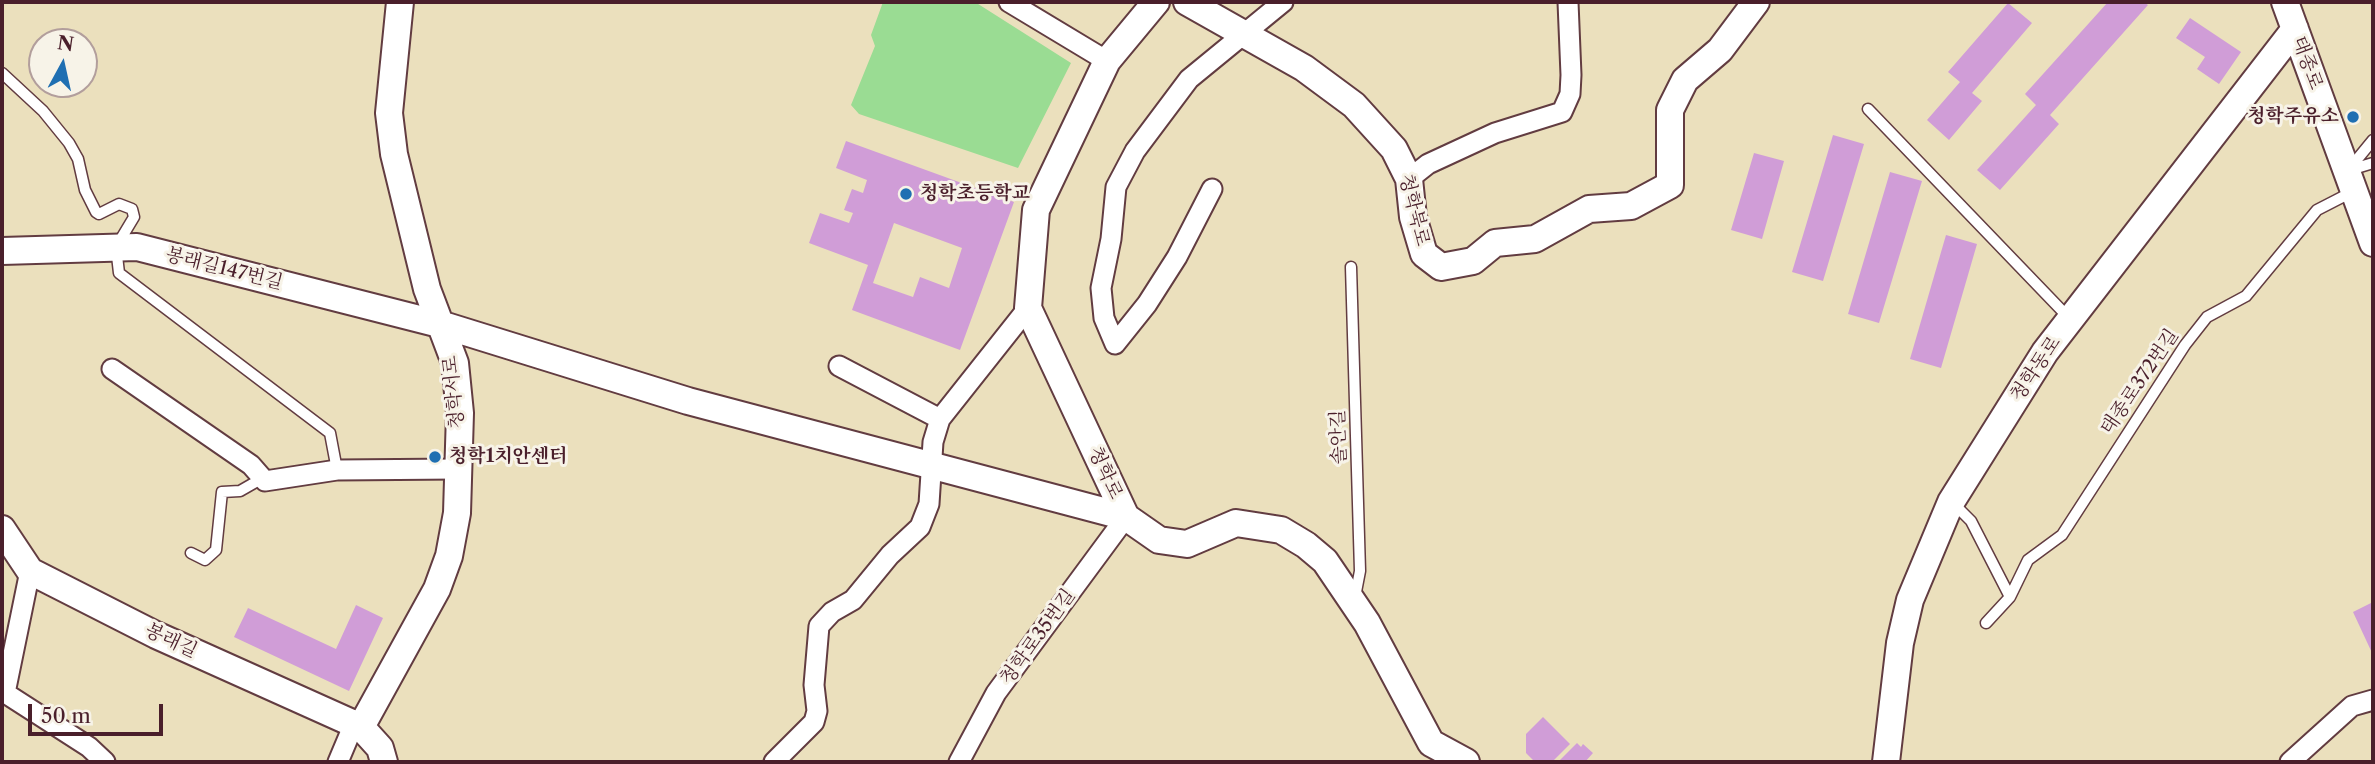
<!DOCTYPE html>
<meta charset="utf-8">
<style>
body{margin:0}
#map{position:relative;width:2375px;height:764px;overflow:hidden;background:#ebe0bd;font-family:"Libre Caslon Text",serif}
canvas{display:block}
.frame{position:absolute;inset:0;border:4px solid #4a1f2b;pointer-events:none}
.north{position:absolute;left:28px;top:28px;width:70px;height:70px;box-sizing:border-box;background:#f7f3e8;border:2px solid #b29e9c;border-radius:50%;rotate:8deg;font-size:19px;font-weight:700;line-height:28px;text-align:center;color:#4a1f2b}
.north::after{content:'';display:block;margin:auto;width:24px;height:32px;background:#1f6fb2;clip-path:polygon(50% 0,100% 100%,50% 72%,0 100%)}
.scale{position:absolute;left:28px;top:704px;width:135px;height:32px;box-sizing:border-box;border:4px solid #4a1f2b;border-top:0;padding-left:9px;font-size:21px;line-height:24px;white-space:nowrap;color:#4a1f2b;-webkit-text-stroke:5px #f7f3e8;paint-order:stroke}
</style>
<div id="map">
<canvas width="2375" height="764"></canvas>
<div class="frame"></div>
<div class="north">N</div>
<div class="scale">50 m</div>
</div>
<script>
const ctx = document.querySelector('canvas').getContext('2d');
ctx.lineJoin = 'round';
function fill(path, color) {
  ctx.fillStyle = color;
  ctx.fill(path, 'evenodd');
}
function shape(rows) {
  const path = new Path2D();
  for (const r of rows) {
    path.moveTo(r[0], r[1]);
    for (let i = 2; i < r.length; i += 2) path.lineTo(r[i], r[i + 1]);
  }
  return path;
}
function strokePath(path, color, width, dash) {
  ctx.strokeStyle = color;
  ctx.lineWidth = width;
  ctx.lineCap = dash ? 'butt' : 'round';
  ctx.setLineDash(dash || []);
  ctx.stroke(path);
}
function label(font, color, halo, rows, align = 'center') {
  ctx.font = font + ' "Libre Caslon Text","Noto Serif KR",serif';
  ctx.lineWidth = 6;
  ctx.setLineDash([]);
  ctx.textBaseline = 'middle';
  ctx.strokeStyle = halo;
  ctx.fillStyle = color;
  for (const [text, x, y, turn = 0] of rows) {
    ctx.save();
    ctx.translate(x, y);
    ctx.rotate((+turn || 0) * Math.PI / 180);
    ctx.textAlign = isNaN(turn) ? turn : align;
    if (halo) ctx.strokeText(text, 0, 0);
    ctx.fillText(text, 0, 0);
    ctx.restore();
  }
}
fill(shape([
 [883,2,975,2,1071,63,1018,168,859,114,851,105,875,46,871,35]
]), '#9adc93');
fill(shape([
 [2108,2,2144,2,2148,5,2050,115,2059,124,2000,190,1977,170,2036,105,2025,94],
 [2008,3,2032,23,1972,93,1982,101,1949,140,1927,120,1960,82,1948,72],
 [2190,18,2241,52,2219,84,2197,69,2205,57,2176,38],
 [1833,135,1864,144,1823,281,1792,272],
 [846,141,1014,202,960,350,852,310,868,265,809,243,820,213,849,223,853,213,844,210,852,189,863,193,867,180,836,168],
 [894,223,962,248,949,288,920,277,913,297,873,283],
 [1754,153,1784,161,1762,239,1731,230],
 [1890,172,1922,181,1879,323,1848,314],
 [1946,235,1977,244,1941,368,1910,359],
 [2373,602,2373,655,2353,612],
 [356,605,383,618,349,691,234,637,248,608,336,649],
 [1543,717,1570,744,1552,762,1535,762,1526,753,1526,734],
 [1577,743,1581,747,1583,744,1593,753,1585,762,1558,762]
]), '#d09dd7');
const lane = shape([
 [2,73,43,111,69,143,78,159,85,190,96,212,99,214,119,204,132,209,134,217,116,247,119,273,330,433,337,470],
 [1868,109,2070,319],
 [2350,168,2373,140],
 [2350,170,2373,163],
 [1351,267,1360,571,1355,597],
 [1952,502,1971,521,2010,597],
 [191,553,205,560,216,550,222,492,240,491,261,479],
 [1986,623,2010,597,2028,560,2062,535,2185,345,2207,317,2246,296,2317,210,2354,191]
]);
const street = shape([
 [1009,2,1107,61],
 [1409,179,1428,164,1495,133,1562,112,1570,94,1571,75,1568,2],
 [1212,189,1177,257,1147,304,1115,344,1104,318,1101,288,1111,239,1116,187,1135,151,1189,79,1283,2],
 [839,366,940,419],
 [112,369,251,465,265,481,337,470,458,469],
 [30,571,5,693,89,747,105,762],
 [338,762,354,724],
 [774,762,814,722,817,711,814,685,819,626,832,612,853,600,890,555,920,527,929,504,933,442,940,419,1028,308],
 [959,762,996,693,1126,517],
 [2290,762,2352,706,2373,700]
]);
const secondary = shape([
 [1156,2,1107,61,1036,210,1028,308,1126,517,1159,540,1187,544,1236,523,1281,530,1306,545,1325,561,1367,623,1431,743,1466,762],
 [1187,2,1304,68,1354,105,1394,149,1409,179,1413,217,1424,254,1441,267,1473,261,1495,243,1535,239,1589,209,1631,206,1670,185,1670,110,1685,80,1720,50,1756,2],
 [2285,2,2373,243],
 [2,251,137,247,443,325,688,401,1126,517],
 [2,529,30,571,156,635,361,727,380,748,384,762],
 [361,727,437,589,449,556,457,513,460,413,455,363,427,289,394,154,389,113,400,2],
 [1886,762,1900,643,1910,600,1951,502,2045,352,2295,29]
]);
strokePath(lane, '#623c41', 13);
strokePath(street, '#623c41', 23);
strokePath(secondary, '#623c41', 30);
strokePath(lane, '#fff', 10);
strokePath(street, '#fff', 19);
strokePath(secondary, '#fff', 26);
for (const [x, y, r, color] of [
 [2353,117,7,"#1f6fb2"],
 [906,194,7,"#1f6fb2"],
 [435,457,7,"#1f6fb2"]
]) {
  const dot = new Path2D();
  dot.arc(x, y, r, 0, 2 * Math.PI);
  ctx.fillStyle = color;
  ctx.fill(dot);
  strokePath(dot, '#f7f3e8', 2.5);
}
label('19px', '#4a1f2b', '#f7f3e8', [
 ["태종로",2307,63,70],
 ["청학북로",1414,210,76],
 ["봉래길147번길",224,269,14],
 ["청학동로",2036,369,-56],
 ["태종로372번길",2140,382,-56],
 ["청학서로",454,392,-96],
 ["솔안길",1339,437,-92],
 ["청학로",1105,473,65],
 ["청학로35번길",1038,637,-54],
 ["봉래길",171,641,25]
]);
label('bold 19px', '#4a1f2b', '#f7f3e8', [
 ["청학주유소",2339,117,"right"],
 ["청학초등학교",920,194],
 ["청학1치안센터",449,457]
], 'left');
</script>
